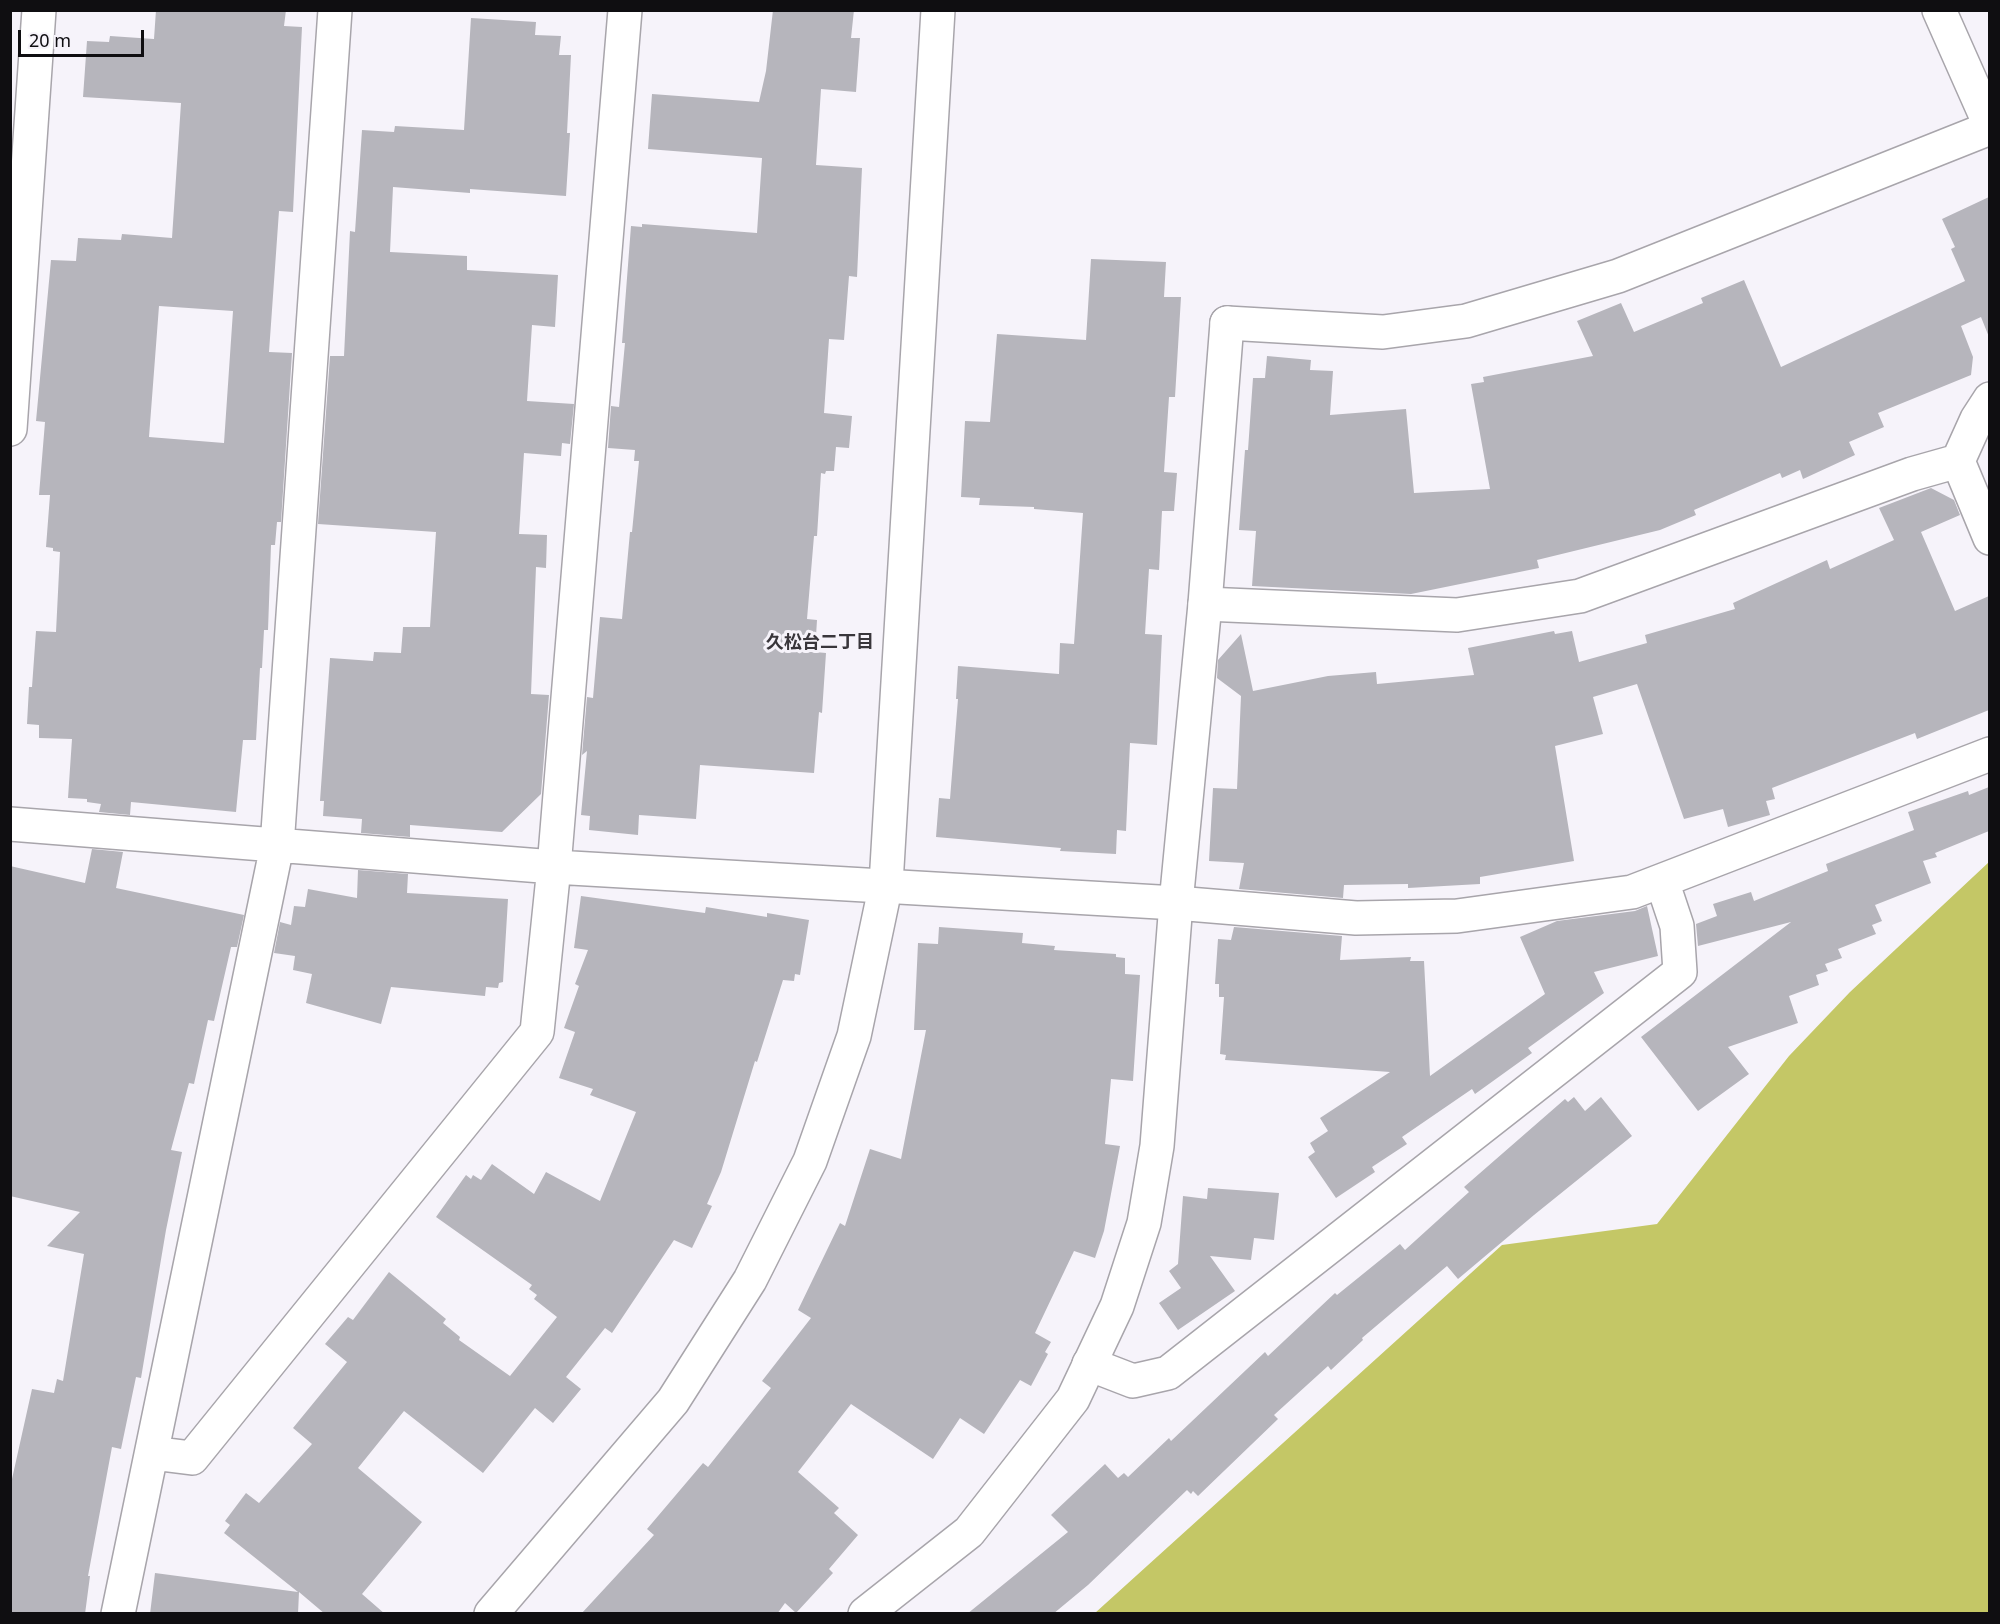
<!DOCTYPE html>
<meta charset="utf-8">
<style>
body{margin:0}
#map{position:relative;width:2000px;height:1624px;overflow:hidden;background:#f6f3fa;font-family:"Noto Sans",sans-serif}
canvas{display:block}
.frame{position:absolute;inset:0;border:12px solid #0f0e11;pointer-events:none}
.scale{position:absolute;left:18px;top:30px;width:126px;height:27px;box-sizing:border-box;border:3px solid #0f0e11;border-top:0;padding-left:8px;font-size:18px;line-height:21px;white-space:nowrap;color:#0f0e11;-webkit-text-stroke:4px #f6f3fa;paint-order:stroke}
</style>
<div id="map">
<canvas width="2000" height="1624"></canvas>
<div class="frame"></div>
<div class="scale">20 m</div>
</div>
<script>
const ctx = document.querySelector('canvas').getContext('2d');
ctx.lineJoin = 'round';
function fill(path, color) {
  ctx.fillStyle = color;
  ctx.fill(path, 'evenodd');
}
function shape(rows) {
  const path = new Path2D();
  for (const r of rows) {
    path.moveTo(r[0], r[1]);
    for (let i = 2; i < r.length; i += 2) path.lineTo(r[i], r[i + 1]);
  }
  return path;
}
function strokePath(path, color, width, dash) {
  ctx.strokeStyle = color;
  ctx.lineWidth = width;
  ctx.lineCap = dash ? 'butt' : 'round';
  ctx.setLineDash(dash || []);
  ctx.stroke(path);
}
function label(font, color, halo, rows, align = 'center') {
  ctx.font = font + ' "Noto Sans","Noto Sans JP",sans-serif';
  ctx.lineWidth = 6;
  ctx.setLineDash([]);
  ctx.textBaseline = 'middle';
  ctx.strokeStyle = halo;
  ctx.fillStyle = color;
  for (const [text, x, y, turn = 0] of rows) {
    ctx.save();
    ctx.translate(x, y);
    ctx.rotate((+turn || 0) * Math.PI / 180);
    ctx.textAlign = isNaN(turn) ? turn : align;
    if (halo) ctx.strokeText(text, 0, 0);
    ctx.fillText(text, 0, 0);
    ctx.restore();
  }
}
fill(shape([
 [1989,862,1989,1613,1095,1613,1502,1245,1657,1224,1789,1056,1850,992]
]), '#c4c766');
fill(shape([
 [156,10,286,10,284,26,302,27,293,212,279,211,269,352,292,353,281,522,277,522,275,545,271,545,268,630,264,630,262,668,260,668,256,740,243,740,236,812,131,802,130,815,99,812,101,804,87,802,87,799,68,798,72,739,39,738,39,725,27,724,29,687,32,687,36,631,56,632,60,552,53,551,53,548,46,547,50,495,39,495,45,422,36,421,51,260,76,261,78,238,121,240,122,234,172,238,181,103,83,97,87,41,109,42,110,36,154,39],
 [159,306,233,311,224,443,149,437],
 [773,10,854,10,851,38,860,38,856,92,821,89,816,165,862,168,857,277,849,276,844,340,829,339,824,413,852,416,849,448,836,447,834,471,826,471,825,474,821,473,817,536,814,536,807,619,817,620,815,652,826,653,822,713,819,712,814,773,700,765,696,819,639,815,638,835,589,830,590,816,581,815,587,751,582,755,587,697,593,698,600,617,622,619,630,532,632,532,639,461,634,461,635,450,608,448,611,406,619,407,625,343,622,343,631,226,642,227,642,224,757,233,762,158,648,149,652,94,759,102,766,71],
 [471,18,536,22,535,35,561,36,559,55,571,55,567,133,570,133,566,196,470,189,470,193,393,187,390,252,467,256,467,270,558,275,555,327,532,325,527,401,574,404,570,444,562,443,561,456,524,453,519,534,547,535,546,568,536,567,531,694,549,695,541,794,502,832,410,825,410,837,361,833,362,819,323,816,324,801,320,801,330,658,373,661,374,652,401,653,403,627,430,627,436,532,318,524,330,356,344,356,350,231,355,232,362,130,394,132,395,126,464,130],
 [1989,197,1989,337,1981,317,1961,326,1973,357,1971,375,1878,413,1884,427,1849,442,1855,455,1803,479,1800,470,1782,478,1780,473,1694,510,1696,515,1660,530,1537,560,1539,568,1411,594,1252,586,1256,531,1239,530,1245,450,1248,450,1253,378,1265,378,1267,356,1311,360,1310,370,1333,371,1330,415,1406,409,1414,493,1490,489,1471,384,1484,382,1483,377,1593,356,1577,321,1621,303,1634,332,1703,303,1701,298,1744,280,1781,367,1965,281,1951,249,1955,247,1942,219],
 [1091,259,1166,262,1164,297,1181,297,1175,397,1169,397,1164,472,1177,473,1174,511,1162,511,1159,570,1149,569,1145,634,1162,635,1157,745,1130,743,1126,831,1117,830,1116,854,1060,851,1061,848,936,837,939,798,950,799,958,699,956,699,958,666,1059,674,1060,643,1074,644,1083,513,1034,509,1034,507,979,505,980,498,961,497,965,421,990,422,997,334,1086,340],
 [1931,488,1954,500,1960,515,1921,532,1955,611,1989,596,1989,710,1917,739,1915,733,1772,788,1775,799,1766,801,1770,815,1728,827,1723,809,1684,819,1637,684,1593,697,1603,734,1555,746,1574,861,1480,877,1480,884,1408,888,1408,884,1344,885,1343,898,1239,889,1244,863,1209,861,1213,788,1237,789,1241,696,1217,678,1218,660,1241,634,1253,691,1328,676,1376,672,1377,684,1474,675,1468,648,1554,631,1555,634,1572,631,1579,662,1647,643,1645,635,1735,609,1733,603,1827,560,1830,569,1894,540,1879,508],
 [1989,787,1989,831,1935,853,1937,857,1923,861,1931,883,1875,905,1882,921,1872,925,1876,934,1838,949,1842,958,1825,964,1828,971,1816,975,1819,985,1789,996,1798,1023,1728,1047,1749,1074,1698,1111,1641,1037,1791,922,1698,946,1696,924,1717,916,1713,904,1751,892,1754,901,1828,871,1826,864,1914,830,1908,812,1968,791,1969,795],
 [92,849,123,852,116,888,244,915,237,947,231,947,214,1021,208,1020,194,1084,189,1083,171,1150,182,1152,166,1230,141,1378,136,1377,121,1449,112,1447,88,1576,90,1576,85,1614,10,1614,10,1488,32,1389,54,1393,57,1379,63,1381,84,1254,47,1246,80,1212,10,1196,10,866,85,883],
 [358,870,408,874,407,893,508,899,503,982,499,983,498,988,486,987,485,996,391,987,381,1024,306,1003,312,974,293,970,295,956,274,953,280,922,291,925,294,906,305,907,308,889,357,898],
 [581,896,705,913,706,907,767,917,767,913,809,920,800,975,795,974,794,981,783,980,757,1062,755,1061,721,1172,707,1204,712,1206,692,1248,674,1240,612,1333,605,1328,566,1377,581,1389,553,1423,535,1408,483,1473,404,1411,358,1468,422,1522,362,1594,385,1614,325,1614,299,1592,298,1614,150,1614,155,1573,298,1592,224,1533,230,1525,225,1521,246,1493,259,1503,312,1444,293,1428,347,1362,325,1344,348,1317,353,1320,389,1272,446,1319,443,1323,460,1337,459,1340,510,1376,557,1317,534,1299,537,1295,529,1289,532,1285,436,1217,466,1175,471,1179,473,1175,481,1180,492,1164,534,1194,546,1172,600,1201,636,1112,590,1095,593,1089,559,1078,575,1032,564,1028,579,986,575,984,588,950,574,948],
 [1647,906,1658,956,1594,972,1604,993,1528,1048,1532,1053,1475,1094,1472,1089,1402,1137,1407,1144,1372,1167,1375,1172,1336,1198,1308,1157,1315,1152,1310,1143,1328,1131,1320,1118,1390,1072,1225,1060,1226,1055,1220,1054,1224,997,1219,997,1219,984,1215,984,1218,939,1231,940,1234,927,1342,936,1340,960,1411,957,1410,961,1424,961,1430,1076,1545,994,1520,937,1557,921,1635,911],
 [939,927,1023,933,1022,943,1055,946,1054,950,1116,954,1116,957,1125,958,1125,974,1140,975,1133,1081,1111,1079,1105,1144,1120,1146,1104,1231,1095,1258,1074,1251,1035,1333,1051,1342,1045,1352,1048,1354,1031,1386,1020,1380,984,1434,960,1418,933,1459,851,1404,798,1472,839,1508,834,1513,858,1535,829,1569,833,1573,796,1613,785,1603,777,1614,581,1614,654,1535,647,1529,703,1463,708,1467,771,1388,762,1381,811,1318,798,1310,840,1223,845,1226,870,1149,901,1159,926,1030,914,1030,918,943,938,944],
 [1574,1097,1585,1111,1601,1097,1632,1136,1534,1215,1458,1279,1447,1266,1362,1338,1363,1340,1331,1370,1328,1366,1274,1415,1278,1419,1198,1496,1193,1491,1191,1494,1187,1490,1088,1585,1053,1614,967,1614,1068,1532,1051,1515,1105,1464,1118,1478,1124,1473,1128,1477,1169,1438,1171,1441,1265,1352,1268,1356,1335,1293,1337,1295,1400,1244,1405,1250,1469,1192,1464,1187,1565,1099,1568,1102],
 [1208,1188,1279,1193,1274,1240,1254,1238,1251,1260,1210,1256,1235,1291,1178,1330,1159,1303,1181,1288,1169,1271,1178,1264,1183,1196,1207,1199]
]), '#b6b5bc');
const minor = shape([
 [1939,10,1990,125],
 [1227,323,1383,332,1466,321,1618,276,1990,128],
 [1990,399,1977,419,1958,461,1990,538],
 [10,429,39,10],
 [1205,604,1457,615,1580,596,1912,474,1958,461],
 [10,824,554,867,1176,903,1356,918,1457,916,1632,892,1990,754],
 [1089,1364,1133,1381,1168,1373,1680,972,1677,926,1662,881],
 [152,1453,192,1458,537,1032,554,867,625,10],
 [118,1614,277,846,335,10]
]);
const tertiary = shape([
 [491,1614,673,1401,750,1280,810,1161,854,1036,886,884,938,10],
 [865,1614,969,1532,1073,1399,1117,1306,1144,1223,1157,1146,1176,903,1205,604,1227,323]
]);
strokePath(minor, '#a8a5ab', 36);
strokePath(tertiary, '#a8a5ab', 36);
strokePath(minor, '#fff', 33);
strokePath(tertiary, '#fff', 33);
label('bold 18px', '#39363b', '#f6f3fa', [
 ["久松台二丁目",820,643]
]);
</script>
